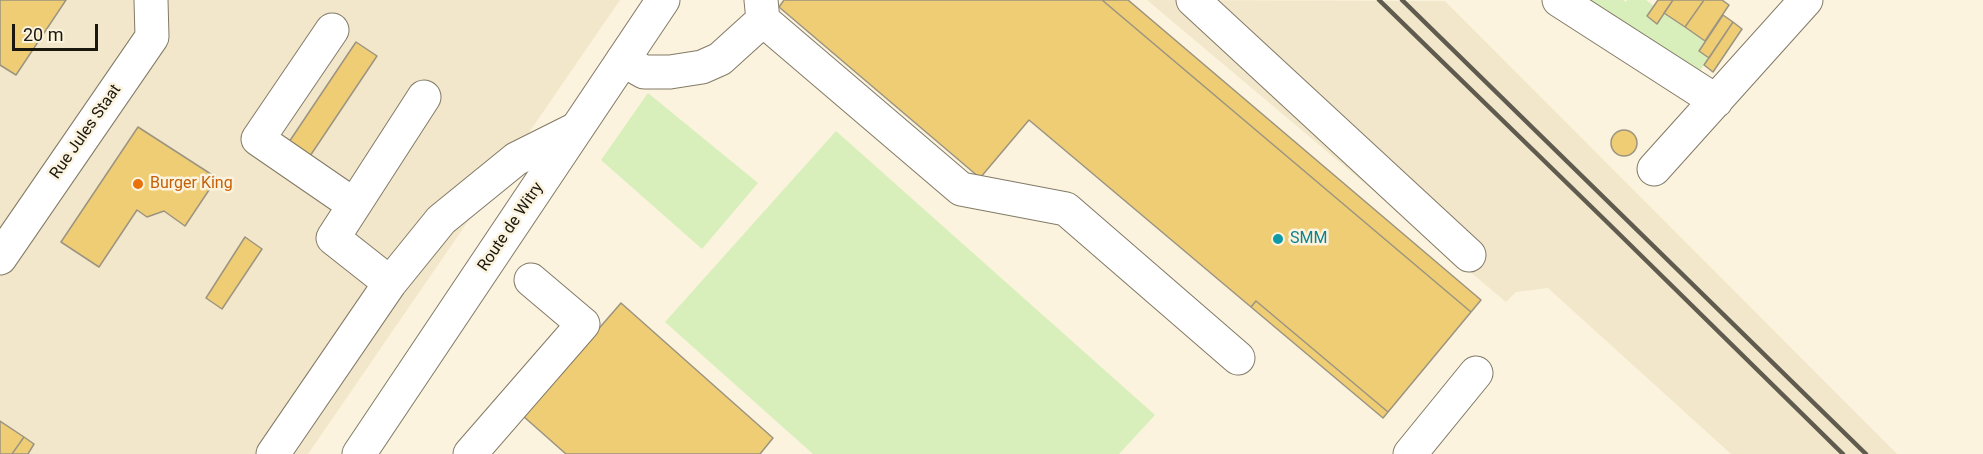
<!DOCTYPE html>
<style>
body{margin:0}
#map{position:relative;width:1983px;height:454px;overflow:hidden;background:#fbf3dd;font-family:Roboto,sans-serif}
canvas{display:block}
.scale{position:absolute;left:12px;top:24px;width:86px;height:27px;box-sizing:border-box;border:3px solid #1a170f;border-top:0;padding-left:8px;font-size:18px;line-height:21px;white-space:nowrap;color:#1a170f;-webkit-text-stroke:4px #fbf3dd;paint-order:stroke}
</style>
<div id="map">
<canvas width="1983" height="454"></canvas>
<div class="scale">20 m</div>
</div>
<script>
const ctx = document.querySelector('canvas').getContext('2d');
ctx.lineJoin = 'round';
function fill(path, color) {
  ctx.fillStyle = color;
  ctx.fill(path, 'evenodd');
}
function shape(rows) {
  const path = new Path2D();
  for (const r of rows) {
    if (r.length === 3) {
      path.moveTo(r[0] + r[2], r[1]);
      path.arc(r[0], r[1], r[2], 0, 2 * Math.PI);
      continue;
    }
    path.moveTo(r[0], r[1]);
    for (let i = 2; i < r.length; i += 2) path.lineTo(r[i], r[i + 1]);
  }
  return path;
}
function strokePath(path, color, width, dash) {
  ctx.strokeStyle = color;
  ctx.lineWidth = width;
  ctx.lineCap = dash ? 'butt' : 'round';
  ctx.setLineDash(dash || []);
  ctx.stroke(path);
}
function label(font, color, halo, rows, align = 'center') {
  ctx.font = font + ' Roboto,sans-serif';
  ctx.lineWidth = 5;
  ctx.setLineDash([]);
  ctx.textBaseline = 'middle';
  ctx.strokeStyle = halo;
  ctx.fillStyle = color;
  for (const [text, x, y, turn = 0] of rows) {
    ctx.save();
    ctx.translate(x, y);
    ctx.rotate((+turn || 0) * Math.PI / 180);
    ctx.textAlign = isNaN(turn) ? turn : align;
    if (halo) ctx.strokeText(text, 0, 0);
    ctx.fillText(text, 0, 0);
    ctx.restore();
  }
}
fill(shape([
 [0,0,620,0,308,454,0,454],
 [1147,0,1445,1,1897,454,1731,454,1548,288,1516,292,1506,302]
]), '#f2e7ca');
fill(shape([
 [1569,0,1623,0,1626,2,1627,0,1646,0,1654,6,1647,17,1657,23,1664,13,1705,41,1699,51,1709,58,1691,83],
 [648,93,758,183,702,249,601,160],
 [836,131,1155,415,1119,454,813,454,665,322]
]), '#d8efbb');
const building = shape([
 [0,0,66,0,16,75,0,65,0,0],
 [784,0,1102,0,1471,312,1388,412,1256,301,1251,307,1029,120,980,178,779,7,784,0],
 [1102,0,1128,0,1481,300,1471,312,1102,0],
 [1658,0,1673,0,1657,24,1647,16,1658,0],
 [1673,0,1704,0,1685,27,1664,13,1673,0],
 [1704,0,1722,0,1729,5,1705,41,1685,27,1704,0],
 [1723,15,1733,22,1709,58,1699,51,1723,15],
 [1733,22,1742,29,1713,72,1704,65,1733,22],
 [356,42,377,56,310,156,289,142,356,42],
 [138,127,217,178,185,226,164,211,147,217,137,210,99,267,61,242,138,127],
 [1624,143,13],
 [245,237,262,249,222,309,206,298,245,237],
 [1256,301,1388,412,1383,418,1251,307,1256,301],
 [621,303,773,438,760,454,566,454,523,416,621,303],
 [0,421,24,437,12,454,0,454,0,421],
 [24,437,34,444,28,454,12,454,24,437]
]);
fill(building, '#eecd75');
strokePath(building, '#9c9480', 1.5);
const minor = shape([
 [1193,0,1469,255],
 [1559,0,1716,101],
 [763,20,961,189,1066,209,1238,358],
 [332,30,258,139,354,205],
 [623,60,644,72,670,72,702,67,720,59,763,20,761,0],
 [1654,169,1806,0],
 [0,258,152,37,151,0],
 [390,283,333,238,424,97],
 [273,454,390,283,441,220,516,159,576,129],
 [470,454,583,324,531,280],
 [1410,454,1476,373]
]);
const major = shape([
 [359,454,663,0]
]);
strokePath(minor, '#827a67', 35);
strokePath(major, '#827a67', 35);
strokePath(minor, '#fff', 33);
strokePath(major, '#fff', 33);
strokePath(shape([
 [1379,0,1609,224,1843,454],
 [1402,0,1866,454]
]), '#5f5b4e', 4.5);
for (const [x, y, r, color] of [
 [138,184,6,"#e8710a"],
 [1278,239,6,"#0f9aa8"]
]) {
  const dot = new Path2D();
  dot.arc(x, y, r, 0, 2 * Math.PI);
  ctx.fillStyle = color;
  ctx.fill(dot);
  strokePath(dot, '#fbf3dd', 2);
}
label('16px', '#1a170f', '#fbf3dd', [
 ["Rue Jules Staat",86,132,-55],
 ["Route de Witry",511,227,-56]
]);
label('16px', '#c56008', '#fbf3dd', [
 ["Burger King",150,184]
], 'left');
label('16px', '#0d838f', '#fbf3dd', [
 ["SMM",1290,239]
], 'left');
</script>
